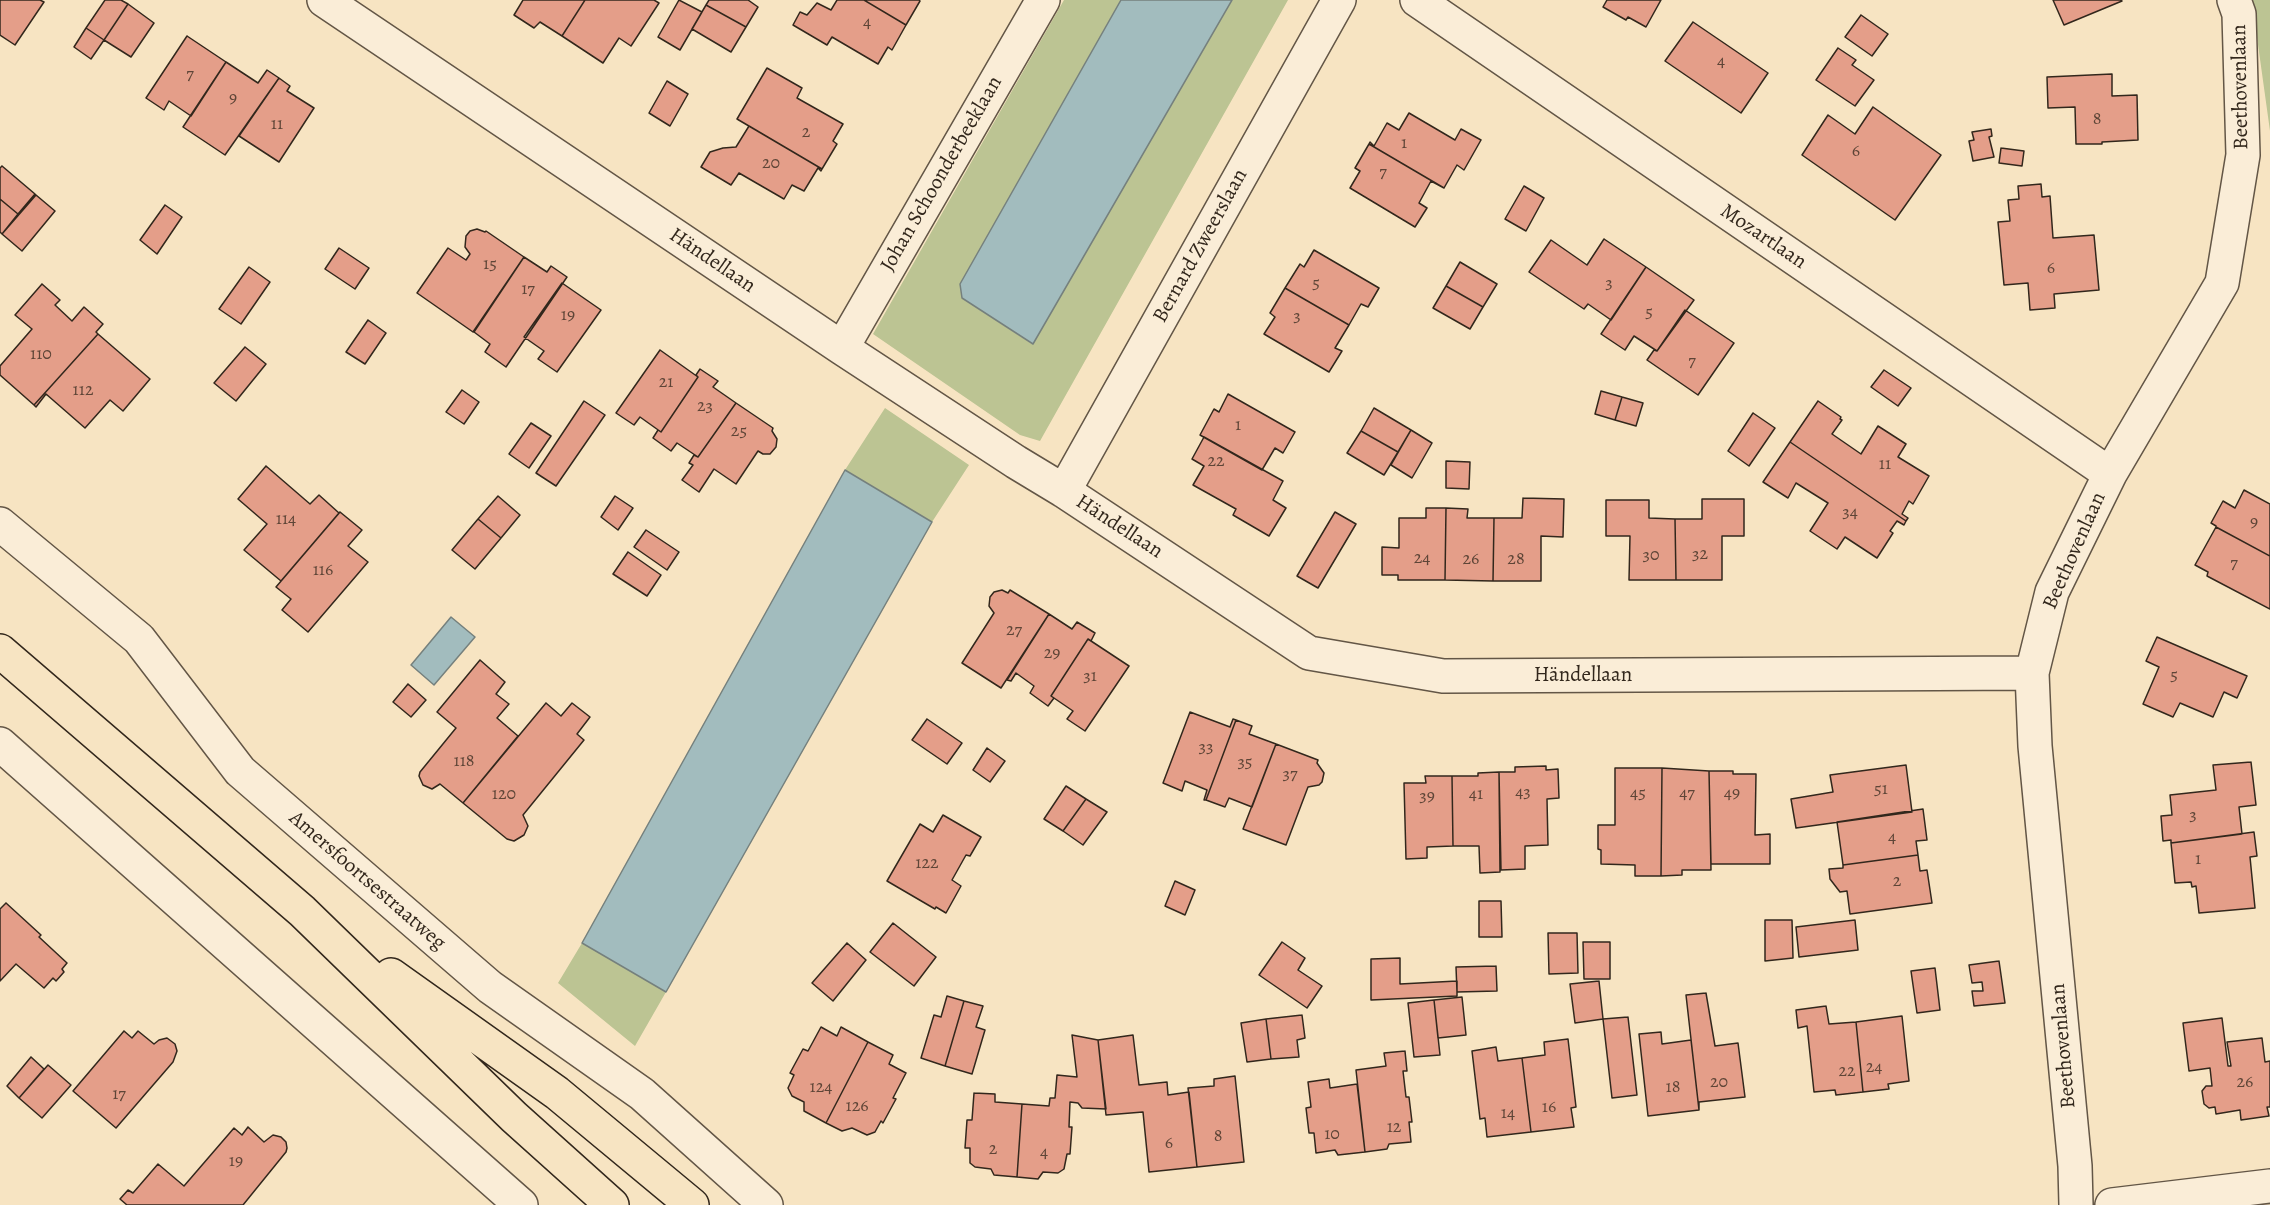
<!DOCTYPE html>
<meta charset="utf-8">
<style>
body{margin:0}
canvas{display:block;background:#f7e4c2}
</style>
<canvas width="2270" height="1205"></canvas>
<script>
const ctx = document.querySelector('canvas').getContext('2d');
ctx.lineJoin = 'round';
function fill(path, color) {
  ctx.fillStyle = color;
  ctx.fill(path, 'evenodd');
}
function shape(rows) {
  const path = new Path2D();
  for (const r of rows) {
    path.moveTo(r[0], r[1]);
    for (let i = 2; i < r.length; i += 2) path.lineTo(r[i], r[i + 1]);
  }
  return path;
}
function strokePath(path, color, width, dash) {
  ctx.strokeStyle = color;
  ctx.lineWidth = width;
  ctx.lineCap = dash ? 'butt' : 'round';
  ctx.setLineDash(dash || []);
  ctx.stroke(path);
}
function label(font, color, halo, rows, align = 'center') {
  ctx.font = font + ' Alegreya,serif';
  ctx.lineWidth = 4.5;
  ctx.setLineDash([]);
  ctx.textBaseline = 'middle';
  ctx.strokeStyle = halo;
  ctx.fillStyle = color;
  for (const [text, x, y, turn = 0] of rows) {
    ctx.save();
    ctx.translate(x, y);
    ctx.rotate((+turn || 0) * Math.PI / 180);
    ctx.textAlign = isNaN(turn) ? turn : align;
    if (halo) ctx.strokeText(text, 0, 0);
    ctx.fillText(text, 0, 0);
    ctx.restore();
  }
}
fill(shape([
 [1064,0,1121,0,960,284,962,298,1032,344,1232,0,1288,0,1040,441,1020,435,873,334],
 [2249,0,2270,0,2270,131,2255,23],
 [885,408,969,465,932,522,845,470],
 [582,943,666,992,635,1046,558,983]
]), '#bcc493');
const water = shape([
 [1121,0,1232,0,1033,344,962,298,960,284,1121,0],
 [845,470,932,522,666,992,582,943,845,470],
 [451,617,475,637,434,685,411,665,451,617]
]);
fill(water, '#a2bcbe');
strokePath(water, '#75807d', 1.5);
const building = shape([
 [0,0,40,0,44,2,15,45,0,35,0,0],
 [105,0,121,0,128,4,104,40,86,28,105,0],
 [523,0,585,0,562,36,540,22,534,28,514,15,523,0],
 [585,0,654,0,659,3,631,46,619,38,603,63,562,36,585,0],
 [679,0,702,12,680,50,658,37,679,0],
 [709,0,748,0,758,7,746,27,706,5,709,0],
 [837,0,864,0,906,25,892,50,888,47,878,64,832,37,827,45,793,25,800,12,807,15,817,3,831,10,837,0],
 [864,0,919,0,920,1,906,25,864,0],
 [1607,0,1661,0,1646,27,1628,17,1626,20,1603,7,1607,0],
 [2053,0,2121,0,2122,1,2064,25,2053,0],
 [128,4,154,23,131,57,104,40,128,4],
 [706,5,746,27,731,52,692,29,706,5],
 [1861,15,1888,34,1872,56,1845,37,1861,15],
 [1693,22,1768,73,1741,113,1665,61,1693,22],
 [86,28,104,40,91,59,74,47,86,28],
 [187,36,226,62,191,116,169,101,164,110,146,98,187,36],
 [1838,48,1856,60,1852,65,1874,80,1855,106,1816,80,1838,48],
 [226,62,258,83,267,70,279,78,225,155,183,127,226,62],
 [767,68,802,88,797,98,843,124,833,141,837,144,822,169,737,119,767,68],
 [2112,74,2112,96,2137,95,2138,140,2102,142,2102,144,2076,144,2075,107,2048,108,2047,77,2112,74],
 [279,78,290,86,287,91,314,108,279,162,239,136,279,78],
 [667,81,688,94,670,126,649,113,667,81],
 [1873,107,1941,155,1895,220,1802,155,1828,115,1855,134,1873,107],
 [1409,113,1455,140,1461,129,1481,140,1464,170,1457,165,1444,188,1369,144,1370,142,1374,146,1387,123,1399,130,1409,113],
 [749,126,822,169,821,171,818,168,804,191,792,185,784,199,739,173,731,185,701,167,710,152,723,148,736,147,749,126],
 [1991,129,1992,136,1989,137,1994,157,1973,161,1969,141,1974,140,1972,132,1991,129],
 [1369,144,1444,188,1431,181,1419,203,1427,208,1415,227,1350,188,1360,171,1355,168,1369,144],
 [2001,148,2024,151,2022,166,1999,163,2001,148],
 [2,166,35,194,18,214,0,199,0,168,2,166],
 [2041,184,2042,197,2050,196,2053,238,2094,235,2099,290,2054,294,2055,308,2030,310,2028,283,2004,285,1998,222,2010,221,2008,200,2019,199,2018,186,2041,184],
 [1524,186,1544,198,1526,231,1505,219,1524,186],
 [36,195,55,211,22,251,2,234,36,195],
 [0,199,18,214,2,234,0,232,0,199],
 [165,205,182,217,157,254,140,240,165,205],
 [477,229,485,232,486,231,524,257,473,332,417,293,448,248,466,260,470,254,465,247,466,236,470,231,477,229],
 [1604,239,1646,267,1611,320,1588,304,1584,309,1529,272,1551,240,1587,265,1604,239],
 [339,248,369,268,355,289,325,269,339,248],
 [1314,250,1379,288,1368,307,1361,304,1349,325,1285,288,1300,264,1304,267,1314,250],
 [524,257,547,272,551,266,567,277,506,367,485,352,490,344,474,332,524,257],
 [1460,262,1497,284,1483,307,1446,286,1460,262],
 [249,267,270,282,241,324,219,309,249,267],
 [1646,267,1694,300,1657,351,1634,336,1625,350,1601,334,1646,267],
 [562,283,601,310,557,372,538,359,544,351,524,337,562,283],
 [42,284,60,300,55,305,72,321,84,307,103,324,96,332,98,334,34,405,0,375,0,366,32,329,15,315,42,284],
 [1446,286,1483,307,1470,329,1433,308,1446,286],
 [1285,288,1349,325,1335,348,1342,351,1329,372,1264,334,1275,317,1270,313,1285,288],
 [1685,310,1734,343,1698,395,1647,360,1654,350,1657,351,1685,310],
 [368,320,386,333,365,364,346,352,368,320],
 [98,334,150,379,123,411,110,400,85,428,46,394,36,407,34,405,98,334],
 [245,347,266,364,236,401,214,383,245,347],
 [660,350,698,377,661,432,640,417,634,425,616,413,660,350],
 [700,369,718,381,713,387,736,403,698,457,677,443,671,451,653,438,658,430,661,432,698,377,696,375,700,369],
 [1884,370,1911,388,1898,406,1871,387,1884,370],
 [462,390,479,402,464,424,446,412,462,390],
 [1601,391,1622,397,1615,420,1595,414,1601,391],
 [1228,394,1295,432,1283,453,1275,448,1262,470,1200,435,1214,409,1219,412,1228,394],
 [1622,397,1643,403,1636,426,1615,420,1622,397],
 [584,401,605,415,556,486,536,473,584,401],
 [1818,401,1841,417,1840,419,1842,420,1832,434,1861,454,1878,426,1906,444,1898,457,1929,476,1913,504,1909,501,1902,514,1908,518,1906,521,1790,442,1818,401],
 [736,403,773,428,772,431,777,439,776,447,770,454,763,454,758,451,736,484,714,469,699,492,682,480,693,465,689,463,694,455,698,457,736,403],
 [1374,408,1411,430,1398,452,1361,431,1374,408],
 [1753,413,1775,428,1749,466,1728,451,1753,413],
 [531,423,551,436,529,468,509,454,531,423],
 [1411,430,1432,443,1412,478,1391,465,1411,430],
 [1361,431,1398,452,1384,475,1347,453,1361,431],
 [1204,437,1283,481,1273,500,1286,508,1269,536,1233,515,1236,509,1193,485,1204,466,1192,459,1204,437],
 [1790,442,1906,521,1904,525,1897,521,1890,531,1893,533,1877,558,1845,537,1837,549,1810,531,1828,503,1796,483,1788,498,1763,482,1790,442],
 [1446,461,1470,462,1469,489,1446,488,1446,461],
 [266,466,310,504,319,495,339,513,281,581,244,550,267,524,238,499,266,466],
 [2244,490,2270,504,2270,556,2216,527,2216,526,2211,523,2223,501,2235,508,2244,490],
 [498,496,520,515,501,538,478,519,498,496],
 [615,496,633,508,618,530,601,517,615,496],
 [1523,498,1564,499,1563,537,1541,536,1541,581,1493,581,1494,518,1522,518,1523,498],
 [1702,499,1744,499,1744,536,1722,536,1722,580,1676,580,1675,519,1702,519,1702,499],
 [1606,500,1649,500,1649,518,1675,519,1676,580,1629,580,1630,536,1606,536,1606,500],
 [1426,508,1446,508,1445,580,1398,580,1398,575,1382,575,1382,547,1399,548,1399,518,1426,518,1426,508],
 [1446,508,1468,509,1467,518,1494,518,1493,581,1445,580,1446,508],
 [340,512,362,530,348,546,368,562,308,632,282,610,291,599,276,587,340,512],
 [1335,512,1356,524,1318,588,1297,576,1335,512],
 [478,519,501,538,475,569,452,550,478,519],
 [2216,527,2270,556,2270,609,2207,576,2208,572,2195,565,2216,527],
 [646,530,679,552,667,570,634,547,646,530],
 [628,552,661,575,647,596,613,574,628,552],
 [1002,590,1008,593,1010,590,1049,614,1001,688,962,663,994,613,989,606,990,597,994,592,1002,590],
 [1049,614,1072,629,1077,622,1095,633,1091,641,1088,639,1051,696,1054,698,1048,706,1030,693,1034,686,1016,673,1011,681,1007,680,1049,614],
 [2157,637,2247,676,2237,698,2224,692,2213,717,2180,703,2173,717,2143,704,2159,667,2146,661,2157,637],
 [1088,639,1129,666,1085,731,1067,719,1073,711,1051,696,1088,639],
 [480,660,505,682,496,694,509,704,497,718,518,736,463,803,440,784,432,789,423,785,419,776,420,772,456,728,437,712,480,660],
 [408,684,426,700,411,717,393,702,408,684],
 [546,703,561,716,572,703,590,717,577,734,584,740,523,815,528,826,524,835,514,841,507,839,463,803,546,703],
 [1190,712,1230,727,1233,719,1236,720,1206,800,1204,800,1207,790,1185,781,1182,791,1163,783,1190,712],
 [927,719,962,743,947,764,912,740,927,719],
 [1236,720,1252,726,1249,734,1276,744,1252,807,1229,798,1225,807,1206,800,1236,720],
 [1276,744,1318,760,1317,763,1324,773,1322,782,1319,785,1308,787,1286,845,1243,829,1276,744],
 [987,748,1005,761,990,782,973,770,987,748],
 [2251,762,2256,805,2239,807,2242,834,2171,843,2171,840,2163,841,2161,816,2172,815,2170,795,2216,790,2213,765,2251,762],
 [1906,765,1912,812,1796,828,1791,799,1833,792,1830,775,1906,765],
 [1546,766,1546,770,1558,769,1559,798,1547,799,1548,845,1525,846,1525,869,1501,870,1499,772,1515,772,1515,767,1546,766],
 [1615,768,1662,768,1661,876,1635,876,1635,865,1601,864,1601,850,1598,849,1598,825,1615,825,1615,768],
 [1662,768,1709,771,1711,870,1682,870,1682,875,1661,876,1662,768],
 [1709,771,1733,771,1733,774,1756,774,1755,835,1770,834,1770,864,1711,864,1709,771],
 [1499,772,1500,872,1480,873,1479,846,1453,846,1452,776,1478,776,1478,773,1499,772],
 [1425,776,1452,776,1453,846,1427,847,1427,858,1406,859,1404,783,1426,783,1425,776],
 [1066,786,1086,799,1063,831,1044,819,1066,786],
 [1086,799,1107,812,1083,845,1063,831,1086,799],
 [1923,809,1927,840,1916,841,1918,855,1843,865,1837,822,1923,809],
 [943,815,981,837,970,856,966,855,952,880,961,886,946,913,936,907,935,909,887,881,920,824,933,832,943,815],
 [2254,832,2257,856,2250,857,2255,908,2199,913,2196,886,2192,887,2191,882,2175,883,2171,843,2254,832],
 [1918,855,1920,871,1927,870,1932,903,1850,914,1847,891,1840,892,1830,879,1829,869,1843,868,1843,865,1918,855],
 [1175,881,1195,890,1185,915,1165,906,1175,881],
 [1479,901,1501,901,1502,937,1479,937,1479,901],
 [6,903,41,935,39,937,67,963,62,969,64,972,56,981,53,978,44,988,16,964,0,981,0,909,6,903],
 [1765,920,1792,920,1793,958,1765,961,1765,920],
 [1855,920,1858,950,1799,957,1796,927,1855,920],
 [893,923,936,957,914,986,870,952,893,923],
 [1548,933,1577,933,1578,973,1549,974,1548,933],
 [1282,942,1305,958,1298,970,1322,986,1307,1008,1259,975,1282,942],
 [1583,942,1610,942,1610,979,1584,979,1583,942],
 [847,943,866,960,833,1001,812,983,847,943],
 [1400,958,1400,984,1457,981,1457,996,1371,1000,1371,959,1400,958],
 [1999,961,2005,1003,1974,1006,1972,991,1983,991,1982,982,1972,983,1969,965,1999,961],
 [1496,966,1497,991,1457,992,1456,967,1496,966],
 [1935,968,1940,1010,1917,1013,1911,971,1935,968],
 [1599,981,1603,1019,1575,1023,1570,984,1599,981],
 [1706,993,1715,1046,1738,1043,1745,1097,1699,1102,1699,1110,1686,995,1706,993],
 [947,996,964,1001,945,1066,921,1058,934,1015,941,1017,947,996],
 [1462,997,1466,1035,1438,1038,1434,1000,1462,997],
 [1434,1000,1440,1055,1414,1057,1408,1003,1434,1000],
 [964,1001,983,1006,976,1027,985,1030,972,1074,945,1066,964,1001],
 [1826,1006,1829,1024,1856,1022,1863,1092,1836,1095,1835,1090,1814,1092,1807,1026,1798,1028,1796,1010,1826,1006],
 [1302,1015,1305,1038,1297,1040,1299,1057,1271,1059,1266,1019,1302,1015],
 [1902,1016,1909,1081,1888,1084,1889,1089,1863,1092,1856,1022,1902,1016],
 [1628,1017,1637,1095,1612,1098,1603,1019,1628,1017],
 [2222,1018,2228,1066,2231,1066,2227,1042,2262,1038,2265,1062,2270,1061,2270,1107,2267,1107,2269,1116,2241,1120,2240,1110,2216,1114,2215,1107,2209,1108,2204,1104,2202,1091,2206,1086,2212,1086,2210,1068,2189,1071,2183,1023,2222,1018],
 [1266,1019,1271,1059,1247,1062,1241,1023,1266,1019],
 [821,1027,837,1036,841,1027,868,1042,826,1123,804,1111,804,1102,792,1096,788,1088,794,1075,790,1073,803,1049,808,1051,821,1027],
 [124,1031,132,1038,138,1031,154,1044,159,1040,167,1038,175,1044,177,1051,173,1062,116,1128,73,1091,124,1031],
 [1661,1032,1662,1044,1691,1040,1699,1110,1648,1116,1639,1034,1661,1032],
 [1072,1035,1098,1040,1106,1109,1082,1108,1078,1103,1070,1102,1069,1127,1072,1127,1070,1154,1067,1154,1064,1169,1058,1173,1043,1172,1038,1179,1017,1177,1022,1104,1049,1106,1050,1098,1055,1098,1057,1075,1077,1077,1072,1035],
 [1133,1035,1139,1085,1167,1082,1168,1095,1189,1092,1197,1167,1149,1172,1143,1112,1106,1115,1098,1040,1133,1035],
 [1568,1039,1576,1107,1571,1108,1574,1127,1531,1132,1522,1058,1545,1055,1544,1042,1568,1039],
 [868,1042,893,1055,889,1064,906,1073,893,1098,896,1099,883,1123,881,1121,875,1132,867,1135,852,1128,842,1131,826,1123,868,1042],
 [1496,1047,1498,1061,1522,1058,1531,1132,1487,1137,1485,1118,1480,1119,1472,1051,1496,1047],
 [1405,1051,1407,1071,1403,1071,1406,1097,1409,1097,1412,1122,1409,1122,1411,1142,1389,1144,1387,1149,1365,1152,1356,1070,1386,1066,1384,1053,1405,1051],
 [31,1057,44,1069,19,1098,7,1086,31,1057],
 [48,1065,71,1085,42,1118,19,1098,48,1065],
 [1235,1076,1244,1162,1197,1167,1188,1088,1214,1086,1214,1079,1235,1076],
 [1329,1079,1330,1088,1357,1084,1365,1152,1338,1155,1335,1150,1316,1153,1314,1133,1309,1133,1306,1108,1311,1107,1308,1082,1329,1079],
 [974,1093,995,1094,995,1102,1022,1104,1017,1177,994,1175,991,1169,975,1167,970,1163,970,1148,965,1148,967,1120,972,1120,974,1093],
 [248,1127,264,1142,273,1135,281,1137,286,1142,287,1148,286,1152,243,1205,127,1205,120,1199,128,1190,133,1193,158,1164,184,1186,234,1128,242,1135,248,1127]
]);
fill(building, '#e49e89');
strokePath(building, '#32271c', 1.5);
const minor = shape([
 [324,0,842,348,1016,462,1064,491,1309,653,1443,676,2032,673],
 [1417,0,2110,474],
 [842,348,1043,0],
 [1064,491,1339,0],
 [0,524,139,639,240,771,490,987,642,1094,766,1205],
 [0,744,521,1205],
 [2076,1205,2075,1166,2035,746,2032,673,2052,592,2110,474,2222,283,2243,155,2239,14,2234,0],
 [2112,1205,2270,1186]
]);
const major = shape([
 [0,651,302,911,514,1117,612,1205],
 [391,975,557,1093,692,1205]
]);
strokePath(minor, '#635646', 36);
strokePath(major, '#32271c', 36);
strokePath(minor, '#faedd7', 33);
strokePath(major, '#f7e4c2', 33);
label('18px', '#5e4537', null, [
 ["4",867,23],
 ["4",1721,62],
 ["7",190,75],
 ["9",233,99],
 ["8",2097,120],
 ["11",277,125],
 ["2",806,133],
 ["1",1404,144],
 ["6",1856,152],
 ["20",771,164],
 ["7",1383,173],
 ["15",490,265],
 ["6",2051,269],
 ["5",1316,284],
 ["3",1609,284],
 ["17",528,290],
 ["5",1649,313],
 ["19",568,316],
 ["3",1297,317],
 ["110",41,355],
 ["7",1692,362],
 ["21",666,383],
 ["112",83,391],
 ["23",705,407],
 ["1",1238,426],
 ["25",739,432],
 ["22",1216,462],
 ["11",1885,465],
 ["34",1850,513],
 ["114",286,520],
 ["9",2254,523],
 ["32",1700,555],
 ["30",1651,556],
 ["24",1422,559],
 ["26",1471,560],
 ["28",1516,560],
 ["7",2234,564],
 ["116",323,571],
 ["27",1014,631],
 ["29",1052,654],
 ["5",2174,676],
 ["31",1090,677],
 ["33",1206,748],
 ["118",464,762],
 ["35",1245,763],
 ["37",1290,775],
 ["51",1881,790],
 ["43",1523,793],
 ["45",1638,794],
 ["47",1687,794],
 ["49",1732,794],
 ["120",504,795],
 ["41",1476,795],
 ["39",1427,797],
 ["3",2193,816],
 ["4",1892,838],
 ["1",2198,860],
 ["122",927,864],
 ["2",1897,882],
 ["24",1874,1068],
 ["22",1847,1072],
 ["20",1719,1083],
 ["26",2245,1083],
 ["124",821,1088],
 ["18",1673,1088],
 ["17",119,1095],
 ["126",857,1107],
 ["16",1549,1108],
 ["14",1508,1114],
 ["12",1394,1128],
 ["10",1332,1135],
 ["8",1218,1137],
 ["6",1169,1144],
 ["2",993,1150],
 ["4",1044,1153],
 ["19",236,1162]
]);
label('21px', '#32271c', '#faedd7', [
 ["Beethovenlaan",2241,87,-91],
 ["Johan Schoonderbeeklaan",942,174,-60],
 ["Mozartlaan",1763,237,34],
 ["Bernard Zweerslaan",1201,246,-61],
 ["Händellaan",712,261,34],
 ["Händellaan",1119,527,33],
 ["Beethovenlaan",2075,551,-66],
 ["Händellaan",1583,676],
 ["Amersfoortsestraatweg",367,881,41],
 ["Beethovenlaan",2064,1046,-95]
]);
</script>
